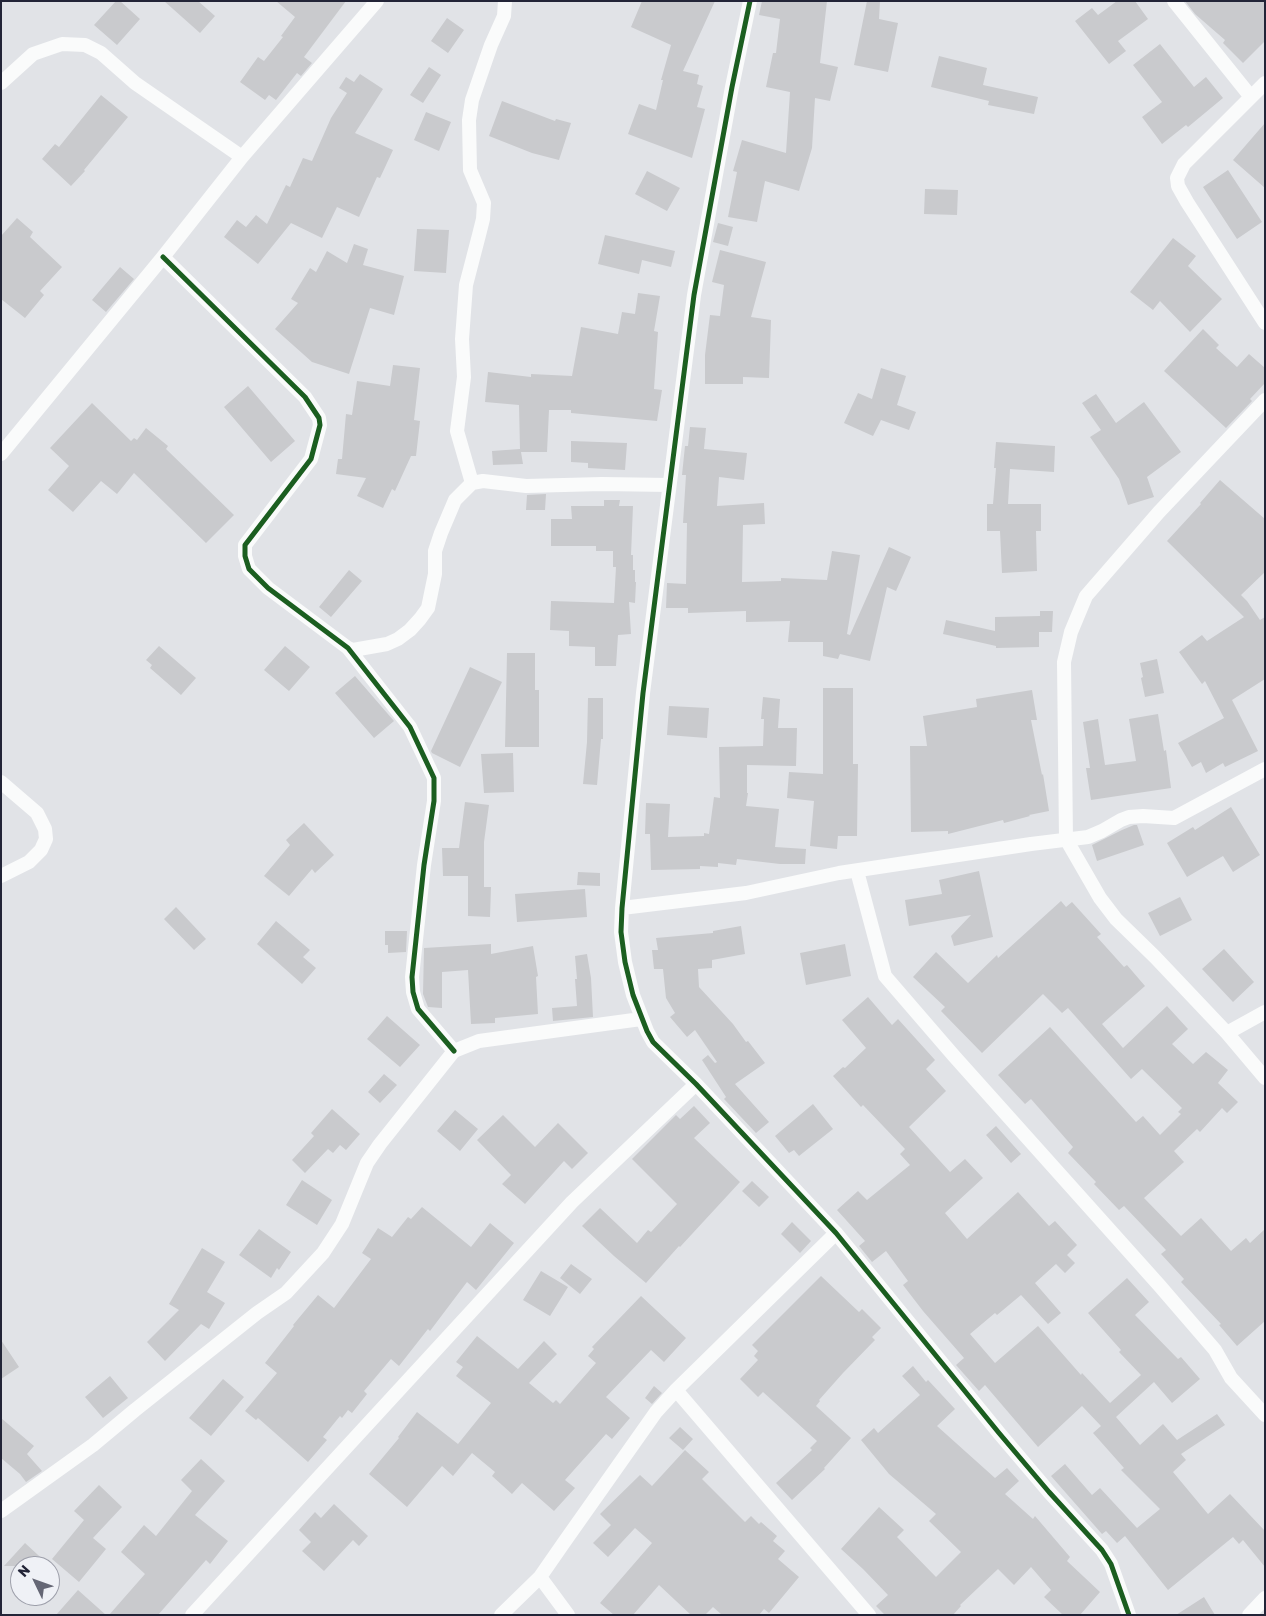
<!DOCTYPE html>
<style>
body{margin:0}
#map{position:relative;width:1266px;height:1616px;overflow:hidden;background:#e1e3e7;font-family:Rubik,sans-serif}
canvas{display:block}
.frame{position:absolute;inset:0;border:2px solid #222437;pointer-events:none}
.north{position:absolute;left:10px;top:1556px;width:50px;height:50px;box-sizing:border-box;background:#eff1f6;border:1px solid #9d9faa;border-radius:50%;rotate:312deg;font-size:14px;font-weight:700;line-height:20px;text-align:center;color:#222437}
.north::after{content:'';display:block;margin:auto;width:18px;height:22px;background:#656775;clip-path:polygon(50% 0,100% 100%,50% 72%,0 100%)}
</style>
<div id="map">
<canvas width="1266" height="1616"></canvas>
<div class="frame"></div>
<div class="north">N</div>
</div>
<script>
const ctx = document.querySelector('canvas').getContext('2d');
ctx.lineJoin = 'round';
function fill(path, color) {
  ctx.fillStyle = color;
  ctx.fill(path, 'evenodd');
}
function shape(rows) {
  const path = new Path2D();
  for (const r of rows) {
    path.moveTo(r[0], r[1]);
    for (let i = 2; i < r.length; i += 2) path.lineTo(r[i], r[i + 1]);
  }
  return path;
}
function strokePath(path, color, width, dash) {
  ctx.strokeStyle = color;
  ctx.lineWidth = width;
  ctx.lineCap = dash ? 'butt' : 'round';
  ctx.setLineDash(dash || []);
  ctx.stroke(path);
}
fill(shape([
 [116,1,120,1,140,19,117,45,94,25],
 [164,1,198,1,215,16,200,33],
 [276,1,346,1,304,57,312,63,301,76,297,73,276,100,269,95,265,100,240,82,258,57,264,61,283,37,281,36,295,17],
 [642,1,715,1,683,71,699,75,697,84,703,86,697,107,705,109,692,158,628,134,639,104,656,110,663,80,661,80,671,45,631,27],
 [762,1,827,1,820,63,838,67,830,101,815,98,812,148,799,191,765,181,757,222,728,217,737,172,733,171,742,140,786,153,790,92,766,87,773,53,776,53,780,19,759,15],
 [867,1,880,1,879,19,898,23,888,72,854,65],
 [1117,1,1135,1,1148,19,1118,41,1126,51,1109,64,1075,21,1092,8,1098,15],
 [1185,1,1265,1,1265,41,1243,63,1223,43,1225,40,1195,14],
 [447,18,464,30,448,53,431,41],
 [1160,44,1194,87,1206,77,1223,98,1188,127,1186,125,1162,144,1142,117,1162,102,1133,65],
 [939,56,987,68,983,85,1038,97,1034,114,988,105,989,101,931,87],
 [429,67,441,75,423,103,410,95],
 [360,74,383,89,355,133,393,150,380,178,377,177,359,217,337,207,322,238,291,223,258,264,224,237,237,220,246,227,256,215,267,224,286,185,290,187,303,158,312,161,331,118,347,93,339,88,346,77,354,82],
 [101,95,128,117,84,170,85,171,71,186,42,159,55,144,59,147],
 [502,101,555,121,556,119,571,123,559,160,532,153,489,136],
 [426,112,451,122,439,151,414,140],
 [1265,123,1265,188,1233,160],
 [1228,170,1262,222,1237,239,1203,187],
 [647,171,680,188,667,211,635,194],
 [925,189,958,190,957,215,924,214],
 [17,218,33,232,30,237,62,267,40,291,44,295,25,318,1,299,1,236],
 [718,223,733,227,728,246,713,242],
 [417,229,449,230,446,273,414,271],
 [605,235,675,251,671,267,642,260,639,274,598,264],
 [1173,238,1196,256,1188,266,1222,299,1190,332,1160,301,1153,310,1130,292],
 [354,244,368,249,363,265,404,276,394,315,370,308,349,374,312,362,275,329,298,303,291,299,310,268,316,272,327,251,347,263],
 [720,250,766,262,751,317,771,320,769,378,743,377,743,384,705,384,705,355,710,315,720,316,724,285,712,282],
 [120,267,134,279,106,312,92,300],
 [638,293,660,296,654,331,658,332,654,389,662,390,657,421,571,413,571,410,549,410,547,452,521,452,523,464,493,465,492,451,520,449,519,405,485,402,488,372,531,377,531,374,572,376,581,327,618,334,622,312,635,314],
 [1203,329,1219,345,1216,348,1237,367,1249,354,1265,368,1265,383,1250,399,1252,401,1226,428,1164,371],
 [393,365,420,368,414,420,420,421,416,456,411,456,395,491,392,489,383,508,357,496,366,478,336,474,338,459,342,459,346,414,352,415,357,381,390,386],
 [881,368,906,376,897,405,916,412,909,430,881,420,873,436,844,423,858,393,872,399],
 [248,386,295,441,271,462,224,407],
 [1096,394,1116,423,1144,402,1181,452,1147,477,1154,497,1128,505,1119,479,1090,437,1101,430,1082,403],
 [92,403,131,441,134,438,137,440,146,428,168,446,166,449,234,515,206,543,134,473,117,494,101,481,73,512,48,490,69,466,50,448],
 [690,427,706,428,704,449,747,453,744,480,719,477,717,506,764,503,765,524,743,525,742,582,781,581,781,578,827,580,832,551,860,555,847,634,850,635,889,547,911,557,896,591,887,587,870,661,840,654,838,659,823,656,823,642,788,642,790,621,746,622,746,611,688,613,688,608,666,608,667,583,686,584,687,523,683,523,686,475,682,475,685,446,688,446],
 [571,441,627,443,625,470,588,468,588,463,571,462],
 [996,442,1055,446,1054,472,1010,469,1008,504,1041,504,1041,531,1036,531,1037,571,1002,573,1000,531,987,531,987,504,993,504,996,468,994,468],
 [1220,480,1265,519,1265,572,1241,595,1247,601,1260,620,1265,617,1265,679,1232,700,1258,751,1225,767,1223,763,1206,773,1201,762,1192,767,1178,743,1224,718,1205,681,1202,684,1179,652,1202,635,1207,641,1244,617,1167,541,1201,504,1200,503],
 [546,494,545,510,526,510,527,495],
 [604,500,620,500,619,506,633,506,631,555,633,555,633,570,635,570,635,582,636,582,635,603,629,602,631,634,618,635,616,666,595,666,595,647,569,646,569,631,550,630,551,601,614,603,616,567,613,567,613,551,596,551,596,546,551,546,551,519,572,519,571,506,604,506],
 [349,570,362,581,331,617,319,607],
 [1040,611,1053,611,1052,632,1039,632,1039,647,996,648,996,646,943,634,946,620,995,631,995,617,1040,616],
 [159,646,196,678,181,695,150,668,152,665,146,660],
 [285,646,310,667,289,691,264,670],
 [507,653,535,653,535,690,539,690,539,747,505,747],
 [1157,659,1164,693,1145,697,1141,678,1143,677,1140,663],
 [470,667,502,682,460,767,432,753,431,751],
 [355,676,394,721,374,738,335,693],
 [823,688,853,688,853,764,858,764,857,836,838,836,837,849,810,846,814,801,787,798,789,772,823,774],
 [1032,690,1037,720,1031,720,1042,775,1043,774,1049,811,1029,815,1030,816,1004,823,1003,820,948,834,948,831,911,832,910,746,927,746,923,716,977,707,976,699],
 [763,697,780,699,778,728,797,728,796,766,747,765,747,793,748,793,746,806,779,809,775,847,806,849,805,864,780,864,737,859,736,865,718,863,718,867,700,866,700,869,651,870,650,834,645,834,646,803,670,804,668,837,704,836,704,833,709,834,714,797,720,798,719,747,763,746,764,719,761,719],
 [588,698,603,698,603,739,601,739,597,785,583,784,587,742],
 [669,706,709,708,707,738,667,735],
 [1158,714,1164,751,1166,750,1171,788,1091,800,1086,768,1090,768,1083,722,1098,719,1105,765,1136,761,1129,719],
 [513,753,514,792,484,793,481,754],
 [465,802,489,805,484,842,484,887,491,887,490,917,468,916,468,876,443,876,442,848,459,848],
 [1231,807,1260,855,1233,872,1223,856,1187,877,1167,843,1193,827,1195,830],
 [304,823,334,855,315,873,312,869,289,896,264,876,290,845,286,840],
 [1134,825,1137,825,1144,845,1097,861,1092,845,1122,830],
 [979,871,993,937,954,946,951,936,971,915,909,926,905,900,942,894,939,880],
 [578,872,600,873,600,886,577,885],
 [585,889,587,917,517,922,515,894],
 [1180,897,1192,920,1160,936,1148,913],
 [1061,901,1066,907,1072,902,1101,934,1097,937,1124,967,1127,965,1145,986,1102,1024,1123,1048,1167,1006,1188,1029,1172,1044,1193,1064,1206,1052,1228,1070,1218,1083,1238,1102,1227,1113,1222,1108,1200,1132,1197,1129,1174,1151,1184,1162,1144,1198,1181,1236,1201,1218,1231,1251,1246,1238,1250,1243,1265,1229,1265,1321,1237,1346,1219,1325,1221,1324,1181,1282,1184,1279,1161,1254,1166,1250,1124,1206,1119,1210,1094,1184,1096,1182,1068,1153,1073,1147,1031,1099,1025,1104,998,1075,1050,1027,1136,1122,1143,1116,1160,1135,1181,1114,1178,1112,1182,1108,1142,1069,1131,1079,1068,1008,1062,1013,1043,994,982,1053,941,1011,945,1007,913,977,936,952,968,983,997,955,998,958],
 [176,907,206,939,194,950,164,919],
 [276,921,310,950,303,957,316,968,302,984,257,944],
 [741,926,745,954,712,960,712,968,698,969,699,987,733,1024,746,1042,748,1041,765,1063,735,1084,769,1122,756,1133,724,1099,726,1097,702,1060,708,1055,715,1063,717,1062,695,1030,687,1037,670,1017,675,1013,666,998,663,969,654,969,652,950,658,950,656,938,713,933,713,931],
 [385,931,407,931,406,952,388,953,388,945,385,945],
 [491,944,491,954,533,946,538,976,536,977,538,1014,495,1018,495,1023,471,1024,468,970,442,972,442,1008,428,1007,423,994,424,948],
 [845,944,851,976,806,985,800,953],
 [1224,949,1254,982,1233,1002,1202,969],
 [587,954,591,978,593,1017,553,1021,552,1008,577,1006,575,979,577,979,575,956],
 [868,997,892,1025,898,1019,935,1060,926,1069,946,1091,909,1127,950,1172,965,1159,983,1178,945,1213,967,1239,1018,1192,1049,1226,1055,1221,1077,1245,1067,1255,1075,1263,1065,1273,1056,1264,1035,1283,1061,1313,1048,1324,1021,1295,997,1315,995,1313,970,1334,995,1363,1038,1326,1081,1375,1082,1373,1110,1403,1141,1375,1119,1352,1121,1350,1088,1313,1127,1278,1149,1302,1135,1315,1178,1359,1181,1357,1200,1379,1172,1403,1154,1382,1116,1417,1140,1445,1163,1424,1177,1440,1217,1414,1225,1425,1181,1454,1186,1460,1173,1472,1208,1514,1230,1494,1265,1531,1265,1567,1243,1540,1239,1544,1233,1537,1168,1590,1125,1536,1117,1543,1106,1531,1102,1534,1051,1476,1065,1464,1092,1495,1100,1488,1137,1528,1160,1509,1121,1470,1124,1468,1093,1433,1101,1426,1082,1406,1038,1447,985,1385,979,1391,956,1365,964,1358,923,1311,903,1285,908,1281,886,1251,872,1262,859,1246,865,1241,837,1210,858,1191,867,1200,910,1165,900,1154,905,1149,863,1105,861,1107,833,1076,843,1067,845,1068,866,1048,842,1020],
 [387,1016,420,1045,400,1067,367,1039],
 [384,1074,397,1085,380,1103,368,1092],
 [813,1104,833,1129,799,1156,794,1150,789,1153,775,1136],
 [694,1106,710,1123,694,1138,740,1182,680,1247,679,1246,646,1283,614,1256,582,1226,600,1208,637,1243,648,1230,651,1232,677,1204,632,1159,676,1115,680,1119],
 [332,1109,360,1134,346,1150,340,1145,333,1153,328,1149,305,1173,292,1160,314,1136,311,1133],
 [455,1110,478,1129,460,1151,437,1131],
 [503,1115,535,1147,558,1123,588,1153,572,1169,564,1161,525,1204,502,1184,511,1175,477,1140],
 [996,1126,1021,1154,1011,1163,986,1135],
 [302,1180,332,1200,317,1225,286,1205],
 [752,1181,769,1197,759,1207,742,1191],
 [422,1207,471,1247,490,1223,514,1243,476,1290,467,1282,430,1331,428,1329,399,1366,391,1359,364,1391,367,1394,352,1413,348,1410,342,1418,340,1416,323,1437,327,1440,308,1462,258,1418,256,1420,245,1411,277,1373,265,1363,294,1326,293,1325,318,1295,334,1308,371,1259,362,1253,378,1228,392,1237,408,1217,411,1219],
 [792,1222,811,1241,800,1253,781,1234],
 [259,1229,291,1252,279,1270,277,1268,271,1278,239,1255],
 [202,1248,225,1262,207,1292,225,1303,209,1329,201,1324,165,1361,147,1342,179,1310,169,1304],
 [571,1264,592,1279,580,1294,560,1278],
 [541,1271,568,1287,550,1316,523,1300],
 [821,1276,859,1312,862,1309,881,1328,872,1337,875,1340,843,1373,819,1400,820,1401,816,1406,851,1438,824,1468,825,1469,792,1500,776,1483,812,1450,810,1448,817,1441,763,1392,758,1397,740,1379,758,1360,754,1356,758,1351,752,1345],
 [641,1296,686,1338,664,1362,651,1350,606,1397,630,1418,612,1439,606,1434,565,1480,575,1488,554,1511,522,1483,512,1494,492,1476,495,1472,472,1453,453,1476,442,1466,407,1507,369,1474,399,1438,398,1437,417,1412,458,1444,491,1403,456,1376,463,1367,456,1362,477,1336,518,1369,544,1341,557,1354,529,1383,553,1403,556,1400,560,1404,596,1363,588,1356,594,1349,592,1347],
 [1,1340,19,1367,1,1379],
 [913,1366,926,1382,928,1380,955,1409,937,1426,995,1478,1007,1468,1019,1481,1005,1494,1033,1519,1035,1516,1070,1557,1067,1561,1100,1592,1080,1615,1063,1615,1044,1597,1051,1590,1031,1567,1014,1585,998,1569,960,1605,961,1606,953,1615,885,1615,876,1606,888,1595,863,1569,841,1549,879,1507,904,1530,897,1537,936,1577,961,1552,929,1521,936,1514,889,1474,861,1440,874,1428,878,1433,920,1395,902,1376],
 [110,1376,128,1398,103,1418,85,1397],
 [223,1379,244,1397,211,1436,189,1418],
 [654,1386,662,1393,652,1404,645,1398],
 [1,1418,34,1446,27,1454,42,1471,26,1482,20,1474,1,1458],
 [680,1427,693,1439,683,1450,669,1438],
 [685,1450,709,1472,702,1479,745,1522,751,1516,759,1524,761,1522,777,1536,773,1541,785,1551,778,1559,799,1577,769,1613,764,1609,759,1615,722,1615,713,1607,705,1615,691,1615,659,1585,633,1615,614,1615,600,1603,652,1543,635,1528,608,1557,593,1543,611,1525,600,1514,640,1475,652,1486],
 [201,1459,225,1481,195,1515,228,1541,210,1564,206,1560,158,1615,109,1615,145,1574,121,1552,144,1525,156,1536,192,1491,181,1480],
 [99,1485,122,1507,93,1538,106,1549,79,1582,52,1559,84,1520,74,1511],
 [334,1504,368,1536,359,1546,353,1540,324,1571,302,1551,311,1542,299,1530,315,1512,321,1518],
 [25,1543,50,1566,4,1566],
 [78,1590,106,1615,56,1615],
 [1204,1597,1215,1615,1176,1615]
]), '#c9cacd');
strokePath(shape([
 [750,1,732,87,694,295,643,693,622,908,621,932,625,962,633,995,647,1031,653,1042,696,1084,836,1233,999,1433,1049,1492,1102,1550,1111,1564,1129,1615],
 [1174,1,1251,97],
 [1,83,33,54,62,44,85,45,101,53,135,83,242,157],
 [1265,83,1184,164,1177,178,1178,186,1187,202,1265,323],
 [163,257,305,397,319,418,320,425,311,459,245,545,245,556,249,569,268,588,348,648,410,727,434,778,434,801,424,865,412,977,413,992,418,1009,454,1051],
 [1265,400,1159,512,1086,596,1071,632,1064,662,1066,839,1100,898,1116,919,1155,957,1227,1033,1265,1078],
 [1,454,163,257,242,157,377,1],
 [472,483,457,431,464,377,462,339,466,285,479,235,483,219,484,203,470,170,469,120,472,100,491,45,504,16,505,1],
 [348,648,353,650,387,644,398,639,410,630,420,619,428,608,435,574,435,551,441,533,455,500,472,483,483,481,526,486,602,484,669,485],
 [1,782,37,813,45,829,46,839,41,850,29,862,1,876],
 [857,871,885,976,954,1056,1159,1285,1215,1350,1231,1378,1265,1415],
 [622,908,746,893,839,873,1031,844,1088,837,1102,831,1121,820,1129,817,1143,816,1174,818,1265,769],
 [1227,1033,1265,1012],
 [676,1390,869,1615],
 [1,1511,93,1445,135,1410,257,1313,286,1293,323,1253,342,1224,367,1163,380,1144,454,1051,479,1041,641,1019],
 [192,1615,572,1202,696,1084],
 [501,1615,540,1577],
 [568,1615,540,1577,565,1541,656,1412,676,1390,836,1233],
 [1249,1615,1265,1598]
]), '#fafbfb', 14);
strokePath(shape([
 [750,1,732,87,694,295,643,693,622,908,621,932,625,962,633,995,647,1031,653,1042,696,1084,836,1233,999,1433,1049,1492,1102,1550,1111,1564,1129,1615],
 [163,257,305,397,319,418,320,425,311,459,245,545,245,556,249,569,268,588,348,648,410,727,434,778,434,801,424,865,412,977,413,992,418,1009,454,1051]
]), '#1b5e20', 5);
</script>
